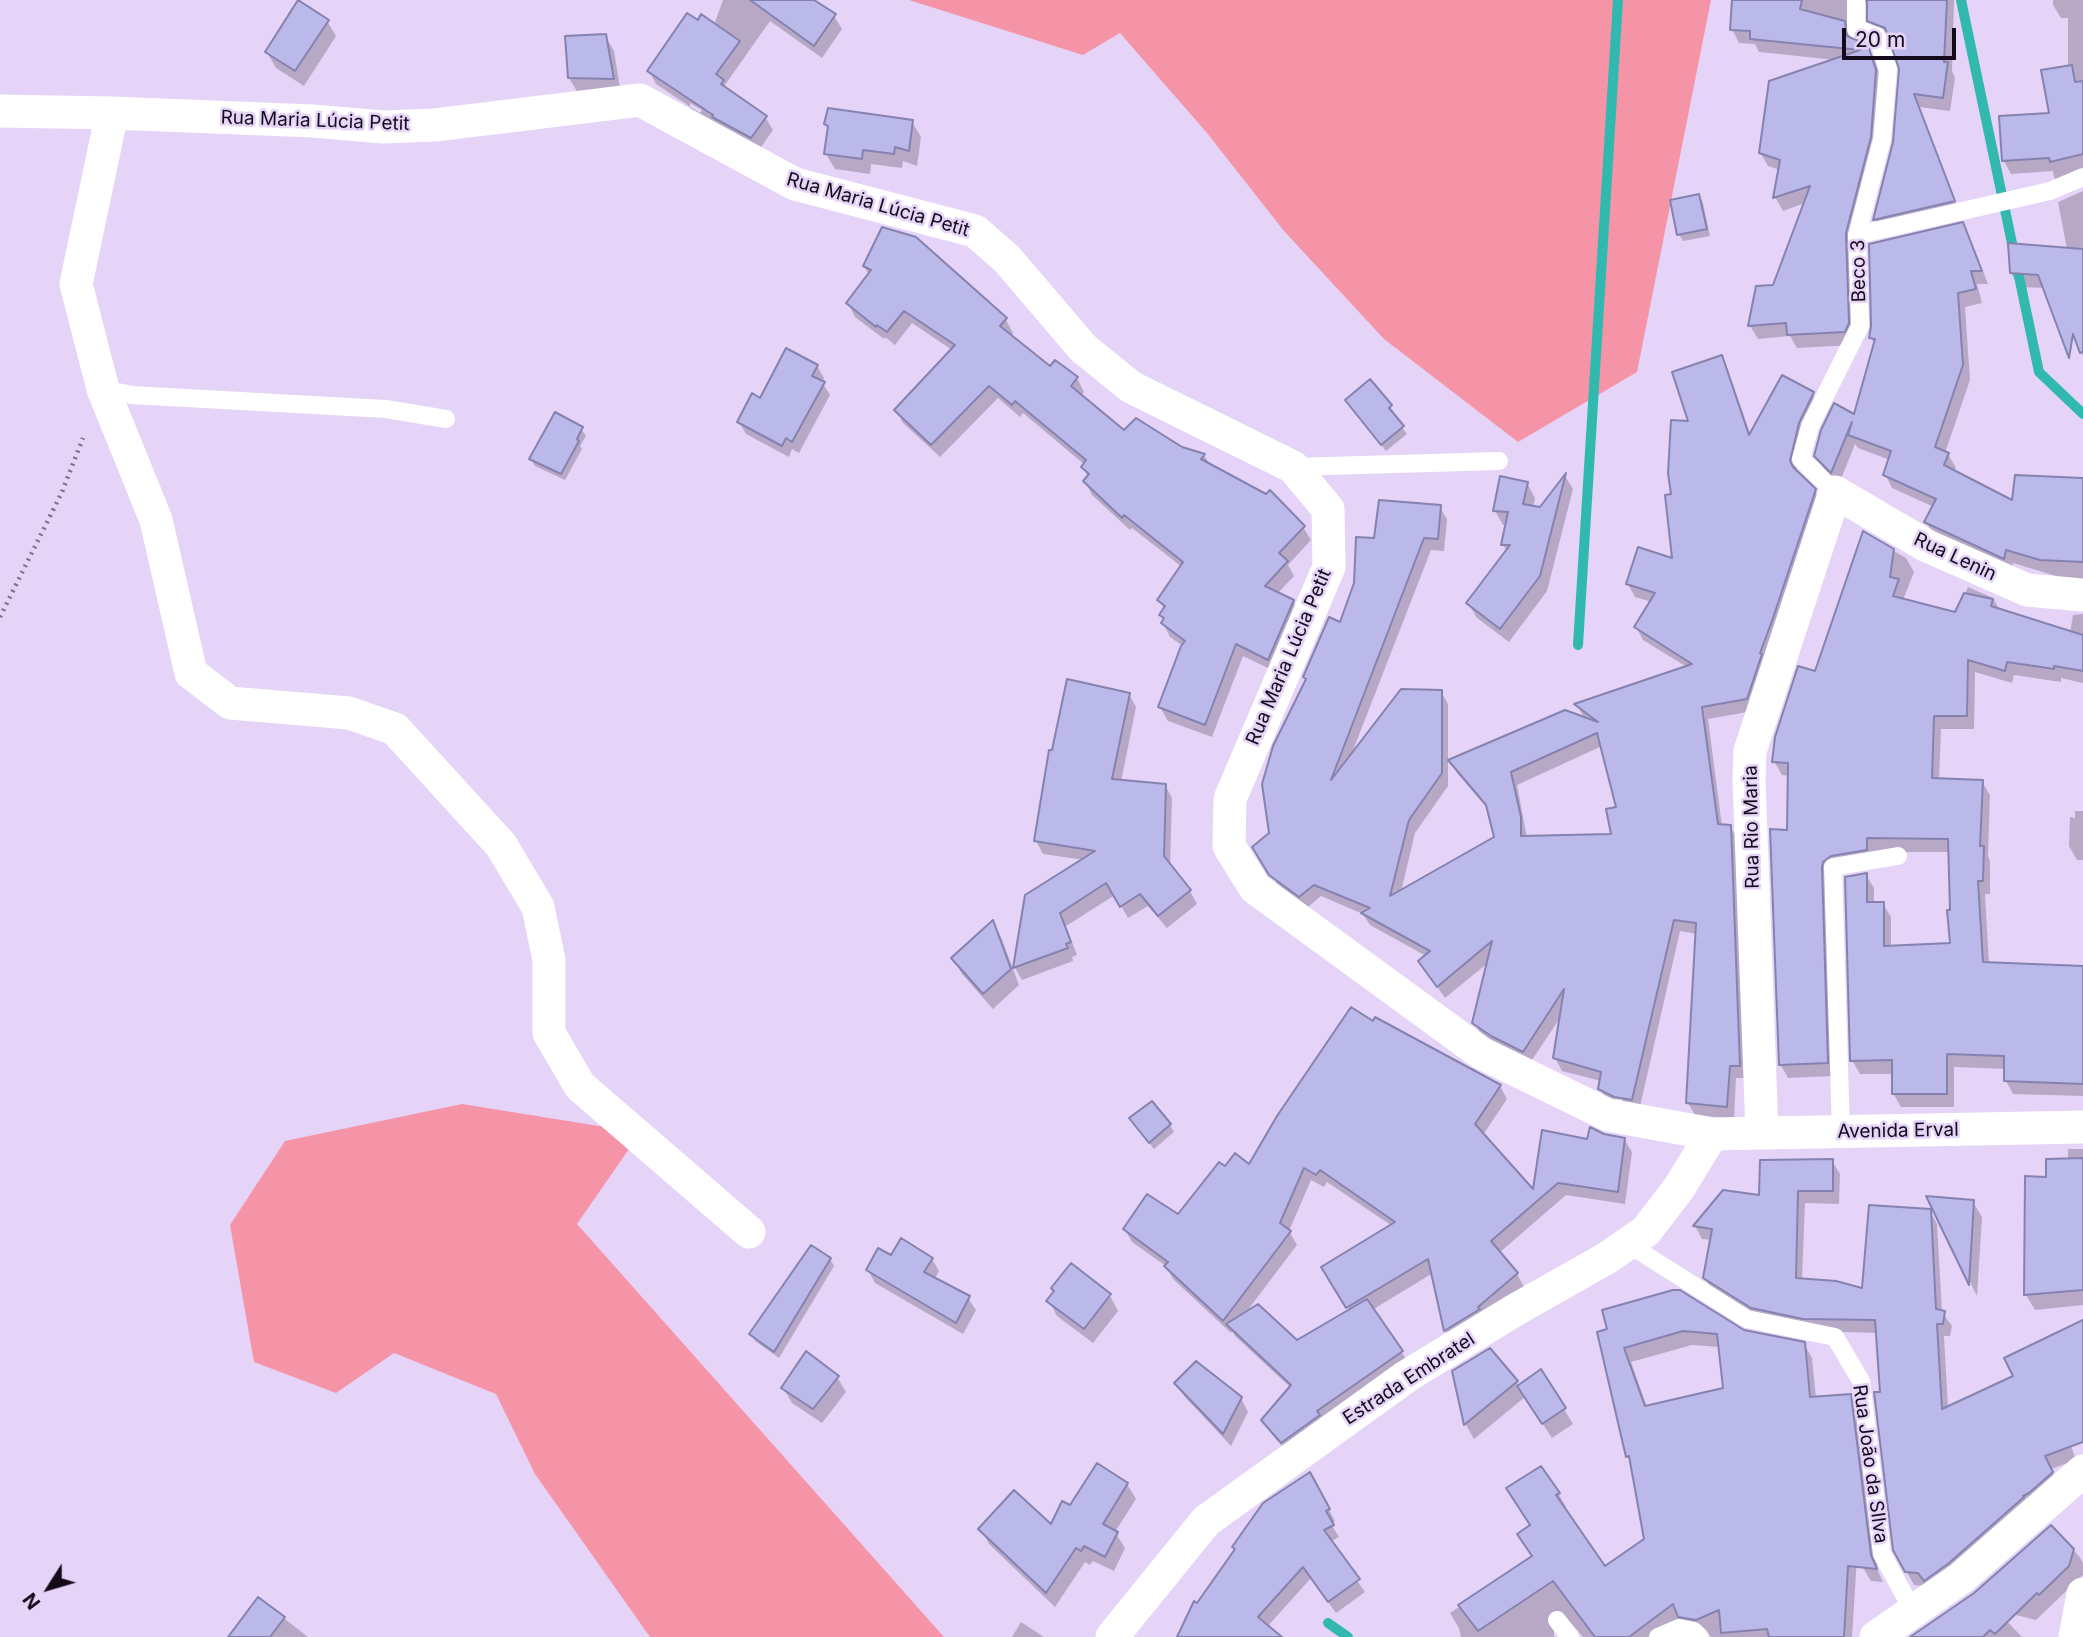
<!DOCTYPE html>
<meta charset="utf-8">
<style>
body{margin:0}
#map{position:relative;width:2083px;height:1637px;overflow:hidden;background:#e5d3f8;font-family:Inter,sans-serif}
canvas{display:block}
.north{position:absolute;left:14px;top:1553px;width:70px;height:70px;-webkit-text-stroke:5px #e5d3f8;paint-order:stroke;rotate:233deg;font-size:19px;font-weight:700;line-height:28px;text-align:center;color:#130b1a}
.north::after{content:'';display:block;margin:auto;width:24px;height:32px;background:#130b1a;clip-path:polygon(50% 0,100% 100%,50% 72%,0 100%)}
.scale{position:absolute;left:1842px;top:28px;width:114px;height:32px;box-sizing:border-box;border:4px solid #130b1a;border-top:0;padding-left:9px;font-size:21px;line-height:24px;white-space:nowrap;color:#130b1a;-webkit-text-stroke:5px #e5d3f8;paint-order:stroke}
</style>
<div id="map">
<canvas width="2083" height="1637"></canvas>
<div class="north">N</div>
<div class="scale">20 m</div>
</div>
<script>
const ctx = document.querySelector('canvas').getContext('2d');
ctx.lineJoin = 'round';
function fill(path, color) {
  ctx.fillStyle = color;
  ctx.fill(path, 'evenodd');
}
function shape(rows) {
  const path = new Path2D();
  for (const r of rows) {
    path.moveTo(r[0], r[1]);
    for (let i = 2; i < r.length; i += 2) path.lineTo(r[i], r[i + 1]);
  }
  return path;
}
function strokePath(path, color, width, dash) {
  ctx.strokeStyle = color;
  ctx.lineWidth = width;
  ctx.lineCap = dash ? 'butt' : 'round';
  ctx.setLineDash(dash || []);
  ctx.stroke(path);
}
function label(font, color, halo, rows, align = 'center') {
  ctx.font = font + ' Inter,sans-serif';
  ctx.lineWidth = 5;
  ctx.setLineDash([]);
  ctx.textBaseline = 'middle';
  ctx.strokeStyle = halo;
  ctx.fillStyle = color;
  for (const [text, x, y, turn = 0] of rows) {
    ctx.save();
    ctx.translate(x, y);
    ctx.rotate((+turn || 0) * Math.PI / 180);
    ctx.textAlign = isNaN(turn) ? turn : align;
    if (halo) ctx.strokeText(text, 0, 0);
    ctx.fillText(text, 0, 0);
    ctx.restore();
  }
}
fill(shape([
 [909,0,1711,0,1637,372,1518,442,1384,339,1284,231,1207,133,1120,33,1083,55],
 [462,1104,605,1127,629,1149,577,1224,944,1637,650,1637,535,1474,496,1394,394,1353,336,1393,254,1362,230,1225,285,1141]
]), '#f594a7');
fill(shape([
 [723,0,810,0,834,16,842,29,822,58,770,21,725,85,729,92,765,117,773,130,759,150,695,116,689,106,656,84,649,71,698,22,714,25],
 [690,103,702,110,700,113,690,107],
 [1734,0,1954,0,1952,71,1955,78,1950,111,1919,107,1961,215,1882,233,1875,220,1895,142,1901,69,1891,40,1877,34,1869,20,1869,4,1866,2,1857,4,1852,15,1852,41,1867,46,1875,61,1883,86,1852,345,1797,348,1790,336,1758,339,1750,326,1774,287,1805,203,1783,211,1775,197,1780,170,1768,166,1760,152,1836,60,1759,52,1755,44,1739,43,1732,29],
 [2053,0,2083,0,2083,182,2062,191,2054,177,2053,171,2011,174,2004,161,2051,114,2068,67,2068,18,2061,18,2053,5],
 [327,21,336,36,304,86,276,68,267,52],
 [605,36,614,51,621,94,578,93,569,78],
 [912,122,921,137,917,166,903,161,902,168,871,164,870,174,835,169,826,154,830,130,826,124],
 [2083,191,2083,356,2075,335,2067,338,2045,288,2019,287,2011,273,2067,249,2058,202],
 [1699,196,1703,203,1710,236,1683,241,1679,234],
 [1962,224,1970,238,1988,284,1977,284,1982,303,1965,307,1970,380,1945,453,1948,454,1956,468,1954,472,2013,503,2083,479,2083,584,2013,563,2011,571,1934,535,1926,522,1934,507,1892,488,1885,474,1890,460,1858,448,1855,444,1839,484,1824,469,1816,455,1855,417,1875,345,1871,338],
 [915,239,1006,320,1013,333,1010,337,1050,369,1077,378,1084,392,1081,396,1124,432,1204,455,1211,466,1303,527,1311,540,1288,565,1294,576,1277,594,1293,601,1301,615,1276,672,1243,656,1212,737,1168,721,1160,707,1183,646,1170,637,1163,623,1164,621,1161,615,1165,610,1159,600,1182,567,1132,528,1130,530,1092,495,1085,481,1088,477,1083,467,1085,465,1023,413,1020,417,998,398,940,457,903,423,896,410,952,350,912,323,895,345,885,337,884,339,855,317,848,303,869,275,864,266],
 [1721,358,1728,370,1751,436,1813,394,1820,406,1805,436,1796,473,1814,490,1822,503,1753,711,1708,719,1722,826,1730,827,1738,839,1746,1078,1736,1078,1734,1119,1695,1115,1688,1103,1697,934,1680,931,1639,1111,1607,1101,1600,1088,1601,1081,1562,1071,1555,1058,1562,1015,1530,1063,1482,1035,1474,1023,1489,962,1445,998,1420,962,1426,956,1370,925,1363,914,1321,896,1307,908,1279,887,1255,847,1271,834,1307,682,1305,677,1341,624,1375,540,1439,506,1447,519,1444,551,1431,550,1352,753,1441,692,1448,704,1448,786,1415,833,1401,892,1496,838,1489,810,1457,773,1450,761,1585,719,1577,705,1687,667,1643,640,1636,627,1652,602,1635,597,1628,584,1674,561,1673,496,1690,423],
 [1602,746,1618,809,1613,836,1527,838,1517,785],
 [1606,1091,1623,1099,1621,1102,1606,1094],
 [817,366,824,378,822,382,830,395,799,453,792,449,789,457,746,434,739,422],
 [1347,401,1390,406,1394,413,1392,415,1407,434,1386,451],
 [581,429,586,436,580,446,582,449,565,480,535,466,531,459],
 [1565,476,1573,489,1547,591,1509,642,1477,618,1468,603,1507,552,1503,544,1507,525,1503,525,1495,511,1527,483,1535,498,1533,508,1540,509],
 [1864,534,1906,558,1914,572,1903,600,1956,614,1968,587,1993,598,2000,611,2070,633,2073,615,2083,614,2083,683,2061,678,2061,682,2014,675,2012,683,1975,672,1974,729,1941,729,1939,780,1982,782,1990,795,1988,856,1990,861,1990,894,1985,894,1989,964,2083,968,2083,1096,2013,1094,2006,1081,2006,1069,1954,1067,1954,1107,1901,1107,1893,1093,1894,1074,1860,1074,1852,1060,1866,875,1874,888,1874,904,1883,904,1891,917,1891,948,1951,945,1950,852,1874,852,1838,869,1834,1076,1788,1078,1780,1064,1790,776,1782,775,1774,761,1816,674],
 [1129,694,1136,707,1121,782,1165,785,1172,798,1170,867,1190,891,1197,904,1167,928,1148,906,1128,918,1115,895,1066,926,1077,955,1072,957,1073,961,1022,980,1015,968,1027,896,1084,860,1043,854,1036,841],
 [2075,811,2083,811,2083,860,2077,860,2069,846,2070,817,2075,818],
 [993,922,1001,937,1019,985,993,1009,962,974,953,958],
 [1373,1023,1500,1086,1507,1099,1483,1135,1534,1193,1588,1141,1604,1136,1624,1139,1632,1152,1625,1204,1566,1195,1499,1253,1517,1274,1524,1287,1452,1343,1445,1330,1433,1273,1372,1310,1409,1363,1289,1454,1270,1432,1263,1421,1291,1388,1235,1336,1232,1331,1231,1333,1173,1279,1166,1266,1132,1242,1125,1230,1178,1217,1225,1169,1249,1167],
 [1311,1180,1324,1187,1327,1182,1392,1226,1323,1267,1350,1311,1296,1342,1244,1315,1297,1245,1289,1231],
 [1131,1119,1170,1125,1174,1132,1154,1149],
 [2068,1149,2083,1149,2083,1305,2035,1310,2026,1295,2048,1178,2068,1160],
 [1832,1161,1840,1174,1839,1204,1805,1203,1802,1280,1863,1290,1930,1211,1937,1224,1942,1312,1952,1326,1950,1336,1944,1336,1948,1408,2015,1377,2083,1322,2083,1417,2064,1426,2076,1460,2051,1469,2059,1486,1927,1586,1914,1585,1895,1550,1878,1333,1811,1331,1760,1321,1713,1291,1705,1278,1712,1240,1702,1239,1695,1226,1723,1192,1760,1197],
 [1929,1198,1973,1202,1982,1217,1977,1296],
 [892,1257,932,1259,939,1271,934,1280,968,1298,976,1310,963,1334,875,1283,868,1270],
 [830,1259,834,1266,779,1358,755,1341,751,1334],
 [1110,1296,1118,1311,1093,1343,1057,1316,1049,1301],
 [1609,1330,1741,1330,1804,1344,1812,1358,1816,1398,1850,1396,1858,1410,1878,1571,1883,1582,1871,1581,1857,1558,1852,1637,1712,1637,1706,1634,1671,1637,1583,1637,1572,1624,1563,1622,1554,1629,1554,1637,1461,1637,1459,1628,1450,1613,1533,1557,1531,1526,1517,1503,1558,1493,1566,1507,1564,1509,1605,1568,1646,1540,1633,1465,1628,1456],
 [1692,1345,1720,1347,1725,1389,1647,1407,1631,1362],
 [1454,1372,1516,1382,1519,1386,1564,1409,1573,1424,1552,1438,1525,1397,1474,1439,1466,1425],
 [837,1377,846,1392,822,1423,792,1403,783,1388],
 [1177,1383,1241,1398,1248,1412,1231,1446,1184,1396],
 [1310,1475,1335,1521,1331,1524,1339,1537,1330,1542,1365,1592,1336,1613,1311,1578,1267,1627,1279,1637,1180,1637,1198,1606],
 [1127,1484,1136,1499,1115,1532,1125,1548,1114,1571,1093,1561,1090,1565,1085,1562,1055,1607,989,1544,981,1529,1051,1527,1070,1507],
 [2051,1527,2079,1556,2083,1563,2083,1575,2036,1620,1996,1610,2022,1637,1917,1637,1975,1594],
 [258,1598,308,1637,230,1637],
 [1021,1622,1044,1637,1012,1637]
]), '#0003');
strokePath(shape([
 [1961,0,2039,372,2083,414],
 [1578,645,1618,0],
 [1328,1623,1348,1637]
]), '#32b9af', 10);
const building = shape([
 [298,0,329,20,295,71,265,52,298,0],
 [750,0,814,0,836,14,814,46,750,0],
 [1732,0,1802,0,1800,9,1845,21,1847,36,1868,45,1876,70,1871,137,1846,233,1849,323,1845,332,1787,335,1786,323,1748,326,1756,286,1773,285,1810,186,1773,198,1780,160,1759,153,1769,81,1860,50,1750,39,1750,31,1730,30,1732,0],
 [1867,0,1947,0,1944,62,1948,62,1943,98,1914,94,1955,201,1873,220,1893,142,1899,69,1885,28,1867,21,1867,0],
 [687,13,698,20,701,14,740,41,716,74,724,80,721,84,767,116,751,138,712,117,713,115,647,71,687,13],
 [606,34,614,79,568,78,565,36,606,34],
 [2072,65,2075,82,2083,81,2083,154,2050,162,2049,158,2002,161,1999,116,2049,113,2041,70,2072,65],
 [828,108,913,120,909,151,895,147,894,154,863,150,862,159,824,154,828,126,824,124,828,108],
 [1699,194,1707,229,1677,235,1670,200,1699,194],
 [1963,222,1982,271,1971,271,1976,289,1958,293,1963,365,1935,447,1949,453,1944,465,2012,500,2015,475,2083,478,2083,562,2040,560,2006,550,2004,559,1924,522,1936,499,1883,475,1891,451,1848,435,1852,422,1831,473,1814,456,1821,430,1834,403,1854,414,1875,339,1869,338,1871,326,1869,244,1963,222],
 [882,227,916,237,1007,318,1000,326,1050,366,1055,360,1078,377,1071,386,1124,430,1136,418,1182,447,1205,454,1201,459,1266,494,1270,490,1305,526,1279,553,1288,561,1265,586,1294,600,1268,660,1236,644,1205,725,1158,707,1181,646,1185,641,1161,623,1164,618,1159,615,1165,606,1157,600,1183,562,1124,515,1122,518,1083,481,1089,474,1081,467,1086,460,1015,401,1012,405,989,386,931,445,894,410,955,345,904,311,887,332,877,325,876,327,846,303,871,270,863,266,882,227],
 [2008,243,2083,249,2083,352,2080,353,2073,334,2069,358,2038,275,2010,273,2008,243],
 [786,348,818,365,812,376,825,382,792,442,786,438,782,446,737,422,752,393,760,398,786,348],
 [1722,355,1749,435,1782,375,1814,392,1799,423,1790,461,1793,467,1816,489,1772,621,1760,653,1762,654,1747,699,1702,707,1718,824,1731,825,1740,1066,1730,1066,1727,1107,1686,1103,1696,923,1674,920,1632,1100,1614,1097,1598,1089,1601,1072,1553,1058,1564,989,1523,1052,1491,1036,1472,1023,1492,941,1437,987,1418,961,1430,951,1361,913,1370,908,1314,885,1299,897,1269,875,1252,847,1269,833,1262,784,1273,746,1306,679,1303,677,1329,617,1340,622,1354,583,1356,537,1374,538,1379,500,1441,505,1438,539,1424,538,1331,780,1401,689,1442,690,1442,773,1409,820,1390,896,1494,837,1486,805,1448,760,1565,710,1598,722,1574,704,1692,664,1634,627,1655,593,1626,584,1638,547,1672,558,1665,495,1671,494,1668,473,1671,420,1688,421,1672,372,1722,355],
 [1597,733,1616,807,1606,809,1611,834,1521,836,1521,817,1511,772,1597,733],
 [1370,379,1392,405,1389,408,1404,426,1381,445,1345,400,1370,379],
 [555,412,583,427,577,439,579,441,561,474,529,459,555,412],
 [1566,473,1540,576,1500,629,1466,603,1510,545,1501,545,1508,512,1493,511,1500,476,1528,482,1523,504,1540,507,1566,473],
 [1863,531,1894,549,1890,577,1899,579,1893,596,1955,612,1964,593,1993,599,1991,606,2083,635,2083,671,2054,666,2054,669,2007,662,2005,671,1968,660,1967,716,1934,716,1932,778,1983,780,1980,846,1984,846,1983,881,1978,881,1983,962,2083,966,2083,1084,2004,1081,2004,1056,1947,1054,1947,1094,1892,1094,1892,1060,1850,1061,1845,877,1867,873,1867,902,1884,902,1884,946,1950,943,1947,910,1950,910,1948,839,1867,838,1867,850,1831,856,1823,862,1822,867,1828,1063,1779,1065,1770,829,1787,830,1788,763,1772,762,1775,737,1798,666,1815,671,1863,531],
 [1067,679,1130,693,1112,779,1166,784,1164,856,1191,890,1158,916,1140,894,1120,907,1106,883,1060,913,1071,942,1066,944,1068,948,1013,968,1025,895,1095,851,1034,841,1049,750,1052,750,1067,679],
 [993,920,1011,969,983,994,951,958,993,920],
 [1351,1007,1373,1021,1375,1017,1501,1085,1475,1124,1533,1189,1542,1130,1587,1139,1590,1127,1604,1134,1625,1138,1618,1192,1558,1183,1491,1241,1518,1273,1478,1307,1480,1309,1444,1331,1428,1259,1346,1308,1321,1267,1395,1222,1320,1170,1316,1175,1304,1168,1280,1223,1291,1231,1223,1321,1164,1266,1168,1262,1123,1229,1147,1194,1178,1214,1219,1162,1225,1166,1235,1153,1249,1164,1277,1116,1351,1007],
 [1152,1101,1171,1124,1149,1143,1129,1118,1152,1101],
 [2083,1158,2083,1290,2024,1295,2025,1176,2046,1177,2046,1159,2083,1158],
 [1833,1159,1833,1191,1798,1191,1796,1278,1836,1281,1862,1288,1869,1205,1931,1209,1936,1309,1945,1311,1943,1324,1937,1324,1942,1409,2013,1376,2004,1358,2083,1320,2083,1442,2045,1456,2053,1472,2029,1493,2023,1496,2024,1497,1949,1563,1924,1581,1918,1573,1905,1572,1893,1550,1874,1392,1880,1392,1875,1320,1803,1319,1751,1308,1703,1278,1712,1229,1693,1226,1723,1190,1759,1195,1760,1160,1833,1159],
 [1926,1196,1974,1200,1969,1285,1926,1196],
 [901,1238,933,1258,924,1272,970,1296,956,1323,866,1270,878,1248,891,1255,901,1238],
 [811,1245,831,1258,774,1352,749,1334,811,1245],
 [1071,1263,1111,1294,1084,1329,1046,1301,1054,1291,1051,1288,1071,1263],
 [1673,1290,1680,1290,1744,1330,1805,1342,1810,1397,1851,1394,1871,1555,1877,1569,1848,1566,1844,1637,1769,1637,1767,1629,1721,1633,1719,1610,1696,1620,1678,1617,1673,1604,1629,1637,1595,1637,1553,1581,1478,1631,1458,1605,1532,1556,1517,1534,1530,1525,1506,1488,1541,1466,1560,1493,1556,1495,1605,1566,1644,1539,1629,1456,1626,1457,1597,1332,1607,1329,1602,1310,1673,1290],
 [1683,1331,1717,1334,1723,1388,1645,1406,1624,1348,1683,1331],
 [1367,1299,1403,1351,1317,1411,1320,1415,1281,1443,1261,1420,1291,1385,1226,1324,1258,1304,1297,1340,1367,1299],
 [1490,1348,1518,1381,1464,1425,1452,1371,1490,1348],
 [806,1351,839,1376,813,1409,781,1388,806,1351],
 [1196,1361,1242,1397,1223,1434,1174,1383,1196,1361],
 [1541,1369,1566,1408,1542,1424,1517,1386,1541,1369],
 [1097,1463,1128,1483,1103,1524,1118,1532,1105,1557,1084,1546,1081,1551,1076,1548,1046,1593,978,1529,1014,1490,1051,1524,1062,1501,1070,1505,1097,1463],
 [1310,1472,1330,1509,1326,1511,1334,1525,1324,1530,1360,1579,1328,1602,1303,1567,1258,1617,1282,1637,1177,1637,1194,1601,1197,1603,1235,1549,1232,1547,1263,1503,1310,1472],
 [2051,1525,2074,1549,2069,1566,2039,1595,2037,1593,1995,1634,1990,1630,1983,1637,1910,1637,1974,1593,2051,1525],
 [258,1597,285,1617,270,1637,228,1637,258,1597]
]);
fill(building, '#bbb9e9');
strokePath(building, '#8582af', 2);
strokePath(shape([
 [0,617,62,492,83,438]
]), '#7d708a', 4.5, [2, 5]);
strokePath(shape([
 [1857,235,2050,191,2083,177],
 [103,389,132,395,386,409,446,419],
 [1293,467,1499,461],
 [1835,492,1801,459,1810,426,1860,326,1857,235,1882,139,1888,69,1877,36,1856,29,1856,0],
 [1841,1132,1833,867,1898,856],
 [1628,1244,1747,1319,1835,1337,1861,1381,1882,1554,1913,1611],
 [1557,1620,1570,1637],
 [1658,1637,1679,1628,1694,1631,1700,1637]
]), '#fff', 18);
strokePath(shape([
 [0,111,112,113,313,121,383,127,435,125,640,100,795,184,975,231,1007,259,1083,348,1131,387,1293,467,1328,509,1329,567,1230,799,1229,846,1255,888,1481,1053,1608,1115,1712,1134,2083,1127],
 [112,113,76,284,103,389,156,520,191,673,230,703,349,713,395,729,501,845,538,907,549,960,549,1033,580,1086,749,1232],
 [1762,1133,1749,779,1750,751,1835,492,1927,546,2027,590,2083,595],
 [1112,1637,1206,1521,1407,1376,1515,1310,1607,1258,1646,1231,1679,1188,1712,1134],
 [1876,1637,1961,1578,2083,1471],
 [2075,1637,2083,1594]
]), '#fff', 33);
label('19px', '#130b1a', '#e5d3f8', [
 ["Rua Maria Lúcia Petit",315,121,2],
 ["Rua Maria Lúcia Petit",878,205,16],
 ["Beco 3",1859,271,-91],
 ["Rua Lenin",1955,557,25],
 ["Rua Maria Lúcia Petit",1289,657,-67],
 ["Rua Rio Maria",1752,827,-91],
 ["Avenida Erval",1898,1131,-1],
 ["Estrada Embratel",1409,1379,-33],
 ["Rua João da SIlva",1870,1464,82]
]);
</script>
